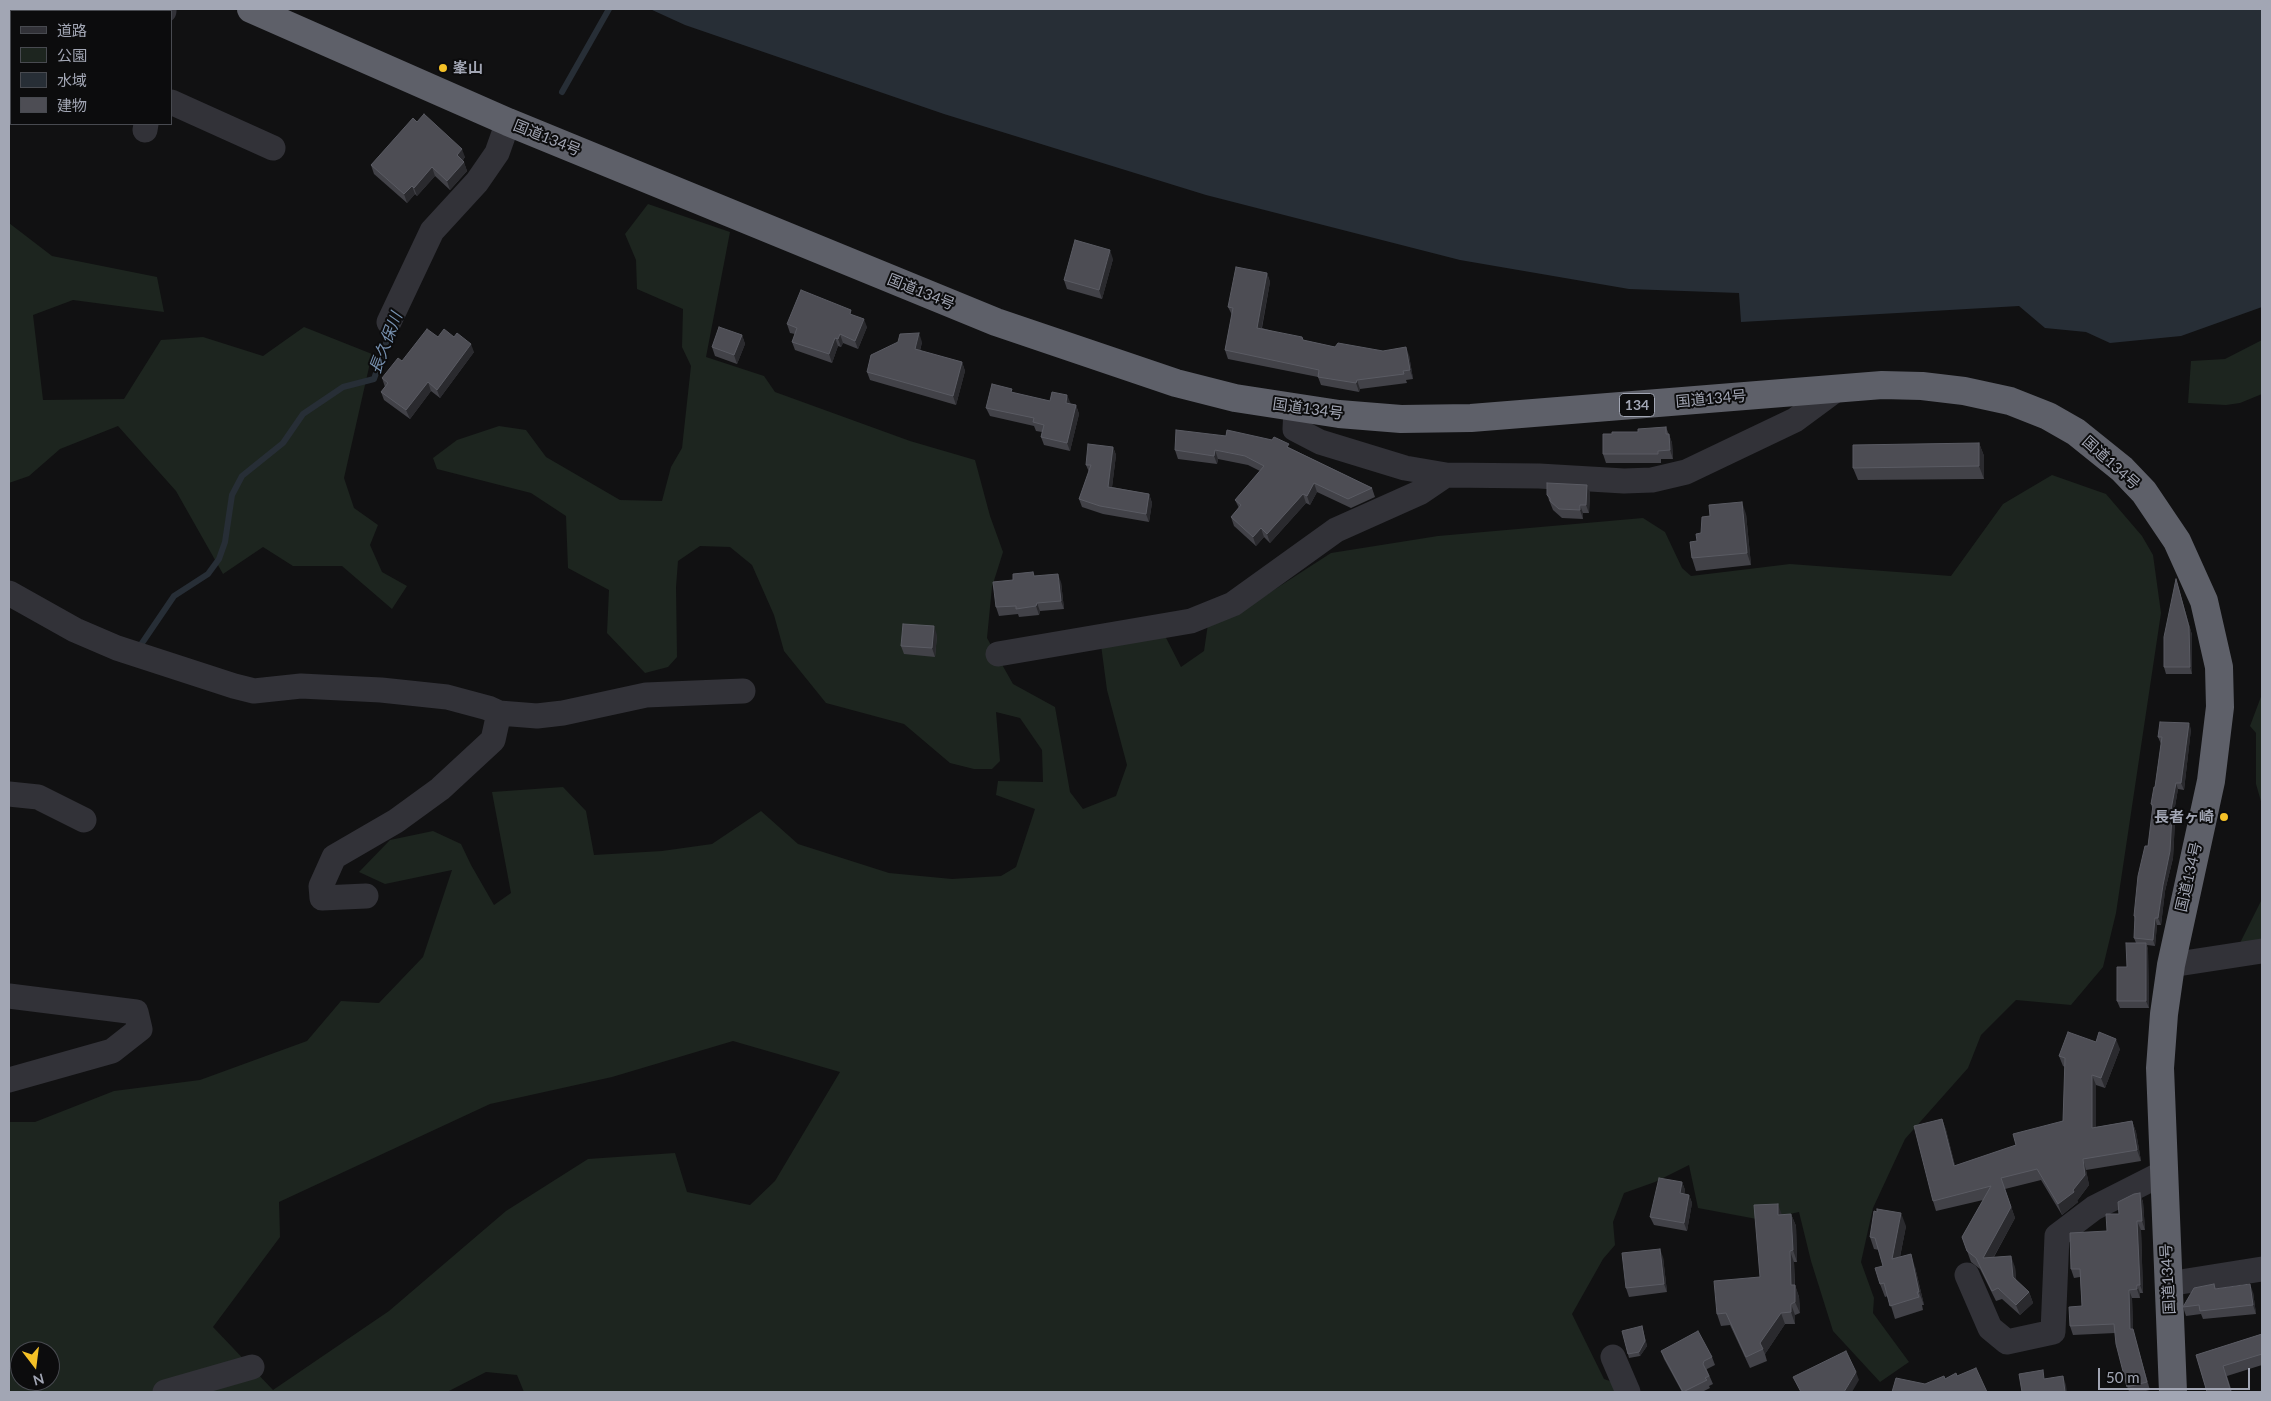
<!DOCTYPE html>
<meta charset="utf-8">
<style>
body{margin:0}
#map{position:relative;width:2271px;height:1401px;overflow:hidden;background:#111112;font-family:Lato,"Noto Sans JP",sans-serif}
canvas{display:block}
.frame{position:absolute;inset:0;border:10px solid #a2a6b4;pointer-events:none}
.legend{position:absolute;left:10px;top:10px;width:162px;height:115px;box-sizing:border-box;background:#0c0c0d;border:1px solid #484a50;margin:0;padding:6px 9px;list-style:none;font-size:15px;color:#a2a6b4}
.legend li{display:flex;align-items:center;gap:10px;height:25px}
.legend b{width:25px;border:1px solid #484a50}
.north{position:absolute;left:10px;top:1341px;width:50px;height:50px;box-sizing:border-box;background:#0c0c0d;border:1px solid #484a50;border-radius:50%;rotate:165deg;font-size:14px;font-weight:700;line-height:20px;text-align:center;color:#a2a6b4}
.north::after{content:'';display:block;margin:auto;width:18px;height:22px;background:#f5c127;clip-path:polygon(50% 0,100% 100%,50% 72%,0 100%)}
.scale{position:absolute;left:2098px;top:1368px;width:152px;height:22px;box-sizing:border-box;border:2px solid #a2a6b4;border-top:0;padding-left:6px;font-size:15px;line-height:18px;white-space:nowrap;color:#a2a6b4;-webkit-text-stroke:4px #0c0c0d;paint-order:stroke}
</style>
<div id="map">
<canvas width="2271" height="1401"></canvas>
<div class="frame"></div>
<ul class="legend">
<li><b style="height:6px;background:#323238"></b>道路</li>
<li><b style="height:14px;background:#1d251f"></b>公園</li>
<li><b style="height:14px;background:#272e36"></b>水域</li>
<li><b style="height:14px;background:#4d4d54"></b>建物</li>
</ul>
<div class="north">N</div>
<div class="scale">50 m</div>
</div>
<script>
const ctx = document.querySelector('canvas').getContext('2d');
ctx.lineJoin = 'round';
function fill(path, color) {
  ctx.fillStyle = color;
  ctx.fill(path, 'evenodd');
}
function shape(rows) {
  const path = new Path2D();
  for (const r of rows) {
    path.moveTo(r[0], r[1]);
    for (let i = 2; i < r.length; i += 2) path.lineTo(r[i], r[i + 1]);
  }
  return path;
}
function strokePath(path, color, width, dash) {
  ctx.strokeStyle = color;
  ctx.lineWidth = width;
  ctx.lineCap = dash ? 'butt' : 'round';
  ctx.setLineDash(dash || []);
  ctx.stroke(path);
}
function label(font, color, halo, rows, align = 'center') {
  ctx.font = font + ' Lato,"Noto Sans JP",sans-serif';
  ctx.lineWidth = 4;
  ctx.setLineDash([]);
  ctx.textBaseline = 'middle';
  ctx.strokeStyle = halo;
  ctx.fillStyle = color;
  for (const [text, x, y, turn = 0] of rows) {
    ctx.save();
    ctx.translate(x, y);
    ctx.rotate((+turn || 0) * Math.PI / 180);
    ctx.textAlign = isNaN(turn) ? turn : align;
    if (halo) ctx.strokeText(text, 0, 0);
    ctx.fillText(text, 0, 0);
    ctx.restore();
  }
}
fill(shape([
 [648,204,730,232,706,357,764,376,775,392,910,441,975,460,990,516,1003,552,992,587,987,638,1013,684,1055,707,1070,792,1083,809,1116,796,1127,765,1107,690,1101,645,1164,634,1181,667,1204,651,1208,624,1266,595,1331,553,1438,536,1643,518,1665,532,1682,568,1691,576,1790,564,1951,576,2003,504,2052,475,2106,494,2142,536,2153,555,2161,613,2116,913,2103,967,2071,1005,2016,1000,1981,1035,1968,1068,1905,1139,1873,1208,1861,1262,1874,1298,1873,1313,1909,1362,1880,1382,1833,1331,1811,1261,1799,1212,1762,1220,1698,1208,1689,1165,1655,1182,1624,1193,1613,1222,1615,1245,1603,1259,1572,1314,1604,1379,1642,1392,524,1392,517,1375,486,1372,447,1392,9,1392,9,1122,35,1122,114,1091,200,1080,307,1041,341,1001,379,1003,423,957,452,870,385,884,359,872,390,840,433,831,461,844,471,865,494,905,511,893,492,792,563,787,586,811,594,855,662,851,712,844,761,811,798,844,889,873,952,879,1001,876,1016,867,1035,809,996,795,998,781,1043,782,1042,750,1020,718,996,712,1000,761,992,769,974,769,950,763,904,724,826,703,784,651,774,615,752,565,730,547,700,546,678,561,676,587,677,657,668,667,645,673,607,633,609,590,568,568,566,516,531,493,437,469,433,458,457,440,499,426,526,430,546,457,620,500,662,501,671,467,682,448,691,366,682,347,683,309,637,289,636,260,625,234],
 [733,1041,840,1072,775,1181,750,1205,687,1192,675,1153,588,1159,506,1211,389,1311,273,1390,213,1327,280,1237,279,1202,490,1104,612,1077],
 [20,1351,50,1351,50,1381,20,1381],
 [9,223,52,256,157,277,164,312,73,300,33,315,43,400,124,399,161,340,203,337,263,356,304,327,372,354,344,478,354,508,378,525,370,545,382,572,407,586,392,609,342,566,293,566,263,547,223,574,176,491,118,426,60,449,29,476,9,483],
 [2262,340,2262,394,2240,403,2226,405,2188,403,2191,361,2225,359],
 [2262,694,2262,805,2256,784,2256,733,2250,726],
 [2262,899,2262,942,2239,945]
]), '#1d251f');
fill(shape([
 [650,9,2262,9,2262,307,2181,336,2110,343,2086,332,2045,328,2019,306,1741,322,1739,293,1629,289,1460,260,1206,195,944,114,685,25]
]), '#272e36');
strokePath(shape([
 [562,92,609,9],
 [138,649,174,596,208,574,219,559,225,542,232,495,242,476,283,443,303,414,343,387,374,379,391,328]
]), '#272e36', 6);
strokePath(shape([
 [164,11,164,9],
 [171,102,273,148],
 [145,130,146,124],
 [389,322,432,231,477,182,497,153,508,122],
 [1296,408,1295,429,1320,442,1405,468,1446,475,1539,476,1624,481,1652,480,1686,472,1795,420,1837,389],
 [9,593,75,630,117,648,234,686,254,691,301,686,381,690,447,697,488,708,499,713,537,716,563,713,646,695,743,691],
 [998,654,1191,621,1233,604,1336,530,1421,492,1446,475],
 [9,794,38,797,84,820],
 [366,896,322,898,321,886,334,857,396,821,440,789,493,740,499,713],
 [2171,965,2262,951],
 [9,996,136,1012,140,1029,112,1051,9,1080],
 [1967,1275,1990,1328,2007,1342,2053,1332,2057,1236,2094,1208,2163,1173],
 [2168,1284,2262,1269],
 [1613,1357,1628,1392],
 [165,1392,252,1367]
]), '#323238', 25);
strokePath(shape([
 [251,9,508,122,996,322,1176,383,1235,398,1339,414,1401,419,1471,418,1882,385,1922,386,1964,391,2010,401,2048,416,2076,432,2122,469,2144,492,2177,541,2204,601,2219,667,2220,707,2211,781,2171,965,2164,1014,2160,1068,2173,1392]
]), '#5e6069', 28);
fill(shape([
 [417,122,465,157,463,160,467,171,450,190,435,176,417,196,415,194,407,203,374,174,371,165],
 [1113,259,1102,299,1067,289,1064,280],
 [1267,273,1270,282,1262,328,1303,340,1335,347,1409,355,1413,379,1406,380,1407,383,1360,389,1359,392,1321,385,1318,377,1228,359,1225,350,1232,315,1228,307],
 [853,315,867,327,858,349,843,343,841,347,838,346,832,363,795,350,792,342,795,334,790,333,787,324],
 [742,335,745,344,737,364,715,356,712,347],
 [438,337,474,352,440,398,431,391,410,419,384,400,381,392,385,387,382,378,402,361],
 [922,342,920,351,962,362,965,371,956,405,870,380,867,372],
 [1014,393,1050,401,1076,405,1079,414,1070,451,1044,445,1041,437,1042,432,1036,431,1034,426,990,416,986,408],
 [1666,427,1672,443,1673,459,1661,459,1661,463,1606,463,1603,454,1612,434,1638,432],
 [1226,436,1272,440,1290,448,1372,488,1375,497,1351,508,1317,492,1310,505,1306,503,1270,543,1264,537,1256,546,1234,526,1231,517,1239,508,1235,500,1260,471,1248,465,1218,459,1217,464,1178,459,1175,450],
 [1979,443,1984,456,1984,479,1858,480,1853,468],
 [1113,447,1116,455,1112,487,1149,494,1152,503,1149,522,1103,514,1082,507,1079,499,1089,472,1086,465],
 [1587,485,1590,493,1589,513,1583,513,1583,519,1562,518,1553,510,1547,495],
 [1746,514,1751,565,1696,571,1692,558,1697,541,1710,516],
 [1035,576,1061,582,1064,609,1040,611,1039,615,1019,617,1018,614,999,616,996,607,1013,580],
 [2176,579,2192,635,2192,674,2166,674,2164,667],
 [937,635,935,657,904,654,901,646],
 [2191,729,2184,790,2178,789,2173,818,2175,821,2173,858,2165,891,2161,925,2157,925,2155,946,2147,945,2148,950,2149,1008,2120,1008,2117,1001,2136,943,2134,938,2135,920,2134,916,2148,846,2153,810,2151,804,2155,787,2161,744,2158,737],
 [2096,1042,2120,1049,2105,1088,2096,1085,2096,1127,2132,1121,2136,1132,2141,1161,2086,1170,2089,1185,2077,1201,2078,1202,2062,1215,2041,1180,2005,1189,2015,1218,1994,1257,2015,1267,2016,1280,2029,1292,2033,1303,2020,1315,2002,1299,1996,1301,1980,1269,1971,1262,1962,1237,1983,1200,1936,1211,1933,1201,1942,1119,1946,1130,1955,1166,2016,1145,2063,1121,2065,1067,2063,1066,2059,1056],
 [1682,1182,1685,1190,1684,1194,1689,1195,1692,1203,1687,1231,1654,1225,1650,1217],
 [2140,1193,2143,1202,2145,1230,2141,1230,2143,1293,2140,1293,2140,1298,2132,1298,2133,1331,2150,1390,2142,1392,2129,1392,2115,1333,2073,1335,2070,1326,2082,1306,2080,1277,2074,1278,2071,1269,2107,1231],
 [1791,1214,1796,1226,1797,1262,1794,1262,1795,1285,1799,1297,1800,1313,1795,1315,1795,1324,1785,1324,1765,1354,1767,1361,1750,1368,1730,1325,1721,1326,1717,1314,1760,1277,1782,1215],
 [1906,1226,1900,1257,1915,1267,1924,1305,1922,1305,1923,1310,1895,1319,1888,1296,1885,1297,1880,1284,1883,1266,1879,1250,1874,1249,1870,1237],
 [1663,1257,1667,1292,1629,1297,1626,1288],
 [2214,1284,2216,1289,2253,1292,2256,1314,2203,1319,2201,1314,2186,1316,2183,1307],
 [1642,1326,1647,1346,1640,1356,1629,1358,1628,1354],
 [2262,1334,2262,1365,2227,1376,2232,1392,2207,1392,2196,1355],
 [1661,1351,1712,1357,1715,1365,1707,1369,1707,1370,1713,1384,1709,1386,1710,1388,1702,1392,1682,1392,1664,1359]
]), '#424248');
fill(shape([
 [462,149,465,157,460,163,457,155],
 [464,162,467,171,450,190,447,181],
 [432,167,435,176,417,196,414,188],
 [412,186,415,194,407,203,404,194],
 [1110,250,1113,259,1102,299,1099,290],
 [1267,273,1270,282,1260,336,1257,328],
 [864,319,867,327,858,349,855,341],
 [919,333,922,342,918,358,915,349],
 [840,334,843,343,841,347,838,339],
 [742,335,745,344,737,364,734,355],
 [835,338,838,346,832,363,829,354],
 [471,344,474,352,440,398,437,390],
 [1406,347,1409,355,1413,379,1410,370],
 [962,362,965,371,956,405,953,396],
 [1357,380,1360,389,1359,392,1356,383],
 [428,382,431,391,410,419,406,410],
 [1067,395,1071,404,1066,403],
 [1076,405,1079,414,1070,451,1067,443],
 [1669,434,1672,443,1673,459,1670,450],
 [1979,443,1984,456,1984,479,1979,466],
 [1113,447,1116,455,1111,495,1108,487],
 [1215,450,1218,459,1217,464,1214,456],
 [1314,483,1317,492,1310,505,1307,496],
 [1587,485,1590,493,1589,513,1586,505],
 [1149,494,1152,503,1149,522,1146,514],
 [1303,494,1306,503,1270,543,1267,534],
 [1742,502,1746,514,1751,565,1747,553],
 [1580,505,1583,513,1583,519,1580,510],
 [1261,528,1264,537,1256,546,1253,537],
 [1058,574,1061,582,1064,609,1061,601],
 [2176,579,2192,635,2192,674,2190,667],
 [1037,603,1040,611,1039,615,1036,606],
 [934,626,937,635,935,657,932,648],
 [2189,723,2191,729,2184,790,2181,783],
 [2176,783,2178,789,2173,818,2175,821,2173,858,2165,891,2161,925,2158,918,2170,815],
 [2155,918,2157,925,2155,946,2153,940],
 [2146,943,2148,950,2149,1008,2146,1001],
 [2116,1039,2120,1049,2105,1088,2101,1078],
 [2092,1075,2096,1085,2096,1138,2092,1128],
 [1942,1119,1946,1130,1958,1177,1954,1166],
 [2132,1121,2136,1132,2141,1161,2137,1150],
 [2083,1159,2086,1170,2089,1185,2077,1201,2078,1202,2062,1215,2058,1204,2073,1190],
 [2001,1178,2015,1218,1987,1269,1983,1258],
 [1682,1182,1685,1190,1683,1202,1680,1193],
 [2140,1193,2143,1202,2145,1230,2142,1221],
 [1689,1195,1692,1203,1687,1231,1684,1223],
 [1778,1204,1782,1215,1778,1215],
 [1901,1213,1906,1226,1897,1272,1892,1259],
 [1791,1214,1796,1226,1797,1262,1793,1250],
 [2137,1221,2141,1230,2143,1293,2140,1285],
 [1660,1249,1663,1257,1667,1292,1664,1284],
 [1790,1251,1794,1262,1795,1297,1791,1285],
 [1911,1254,1915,1267,1924,1305,1919,1292],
 [2011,1256,2015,1267,2017,1288,2013,1277],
 [2250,1284,2253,1292,2256,1314,2253,1305],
 [1795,1285,1799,1297,1800,1313,1795,1302],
 [2137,1285,2140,1293,2140,1298,2137,1289],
 [2129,1290,2132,1298,2133,1331,2150,1390,2130,1329],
 [2029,1292,2033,1303,2020,1315,2016,1305],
 [1791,1304,1795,1315,1795,1324,1791,1312],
 [1781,1313,1785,1324,1765,1354,1760,1343],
 [1642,1326,1647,1346,1640,1356,1639,1352],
 [1856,1372,1859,1380,1852,1392,1844,1392],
 [2063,1376,2066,1385,2067,1392,2065,1392]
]), '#2a2a2e');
const building = shape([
 [424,114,462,149,457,155,464,162,447,181,432,167,414,188,412,186,404,194,371,165,413,118,417,122,424,114],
 [1075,240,1110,250,1099,290,1064,280,1075,240],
 [1236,267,1267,273,1257,328,1302,337,1303,340,1335,347,1338,343,1383,351,1406,347,1410,370,1403,371,1404,374,1357,380,1356,383,1318,377,1319,370,1225,350,1233,308,1228,307,1236,267],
 [801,290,851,310,850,314,864,319,855,341,840,334,838,339,835,338,829,354,792,342,797,328,787,324,801,290],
 [719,327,742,335,734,355,712,347,719,327],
 [427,329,438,337,444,329,454,337,457,333,471,344,437,390,428,382,406,410,381,392,388,383,382,378,398,358,402,361,427,329],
 [919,333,915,349,962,362,953,396,867,372,871,355,898,342,900,334,919,333],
 [992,384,1012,389,1011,392,1050,401,1052,392,1067,395,1066,403,1076,405,1067,443,1041,437,1044,425,1033,422,1034,418,986,408,992,384],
 [1666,427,1666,434,1669,434,1670,450,1658,451,1658,454,1603,454,1603,434,1612,434,1612,432,1638,432,1638,429,1666,427],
 [1176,430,1226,436,1227,430,1272,440,1274,437,1289,444,1287,447,1372,488,1348,499,1314,483,1307,496,1303,494,1267,534,1261,528,1253,537,1231,517,1241,505,1235,500,1264,466,1245,456,1215,450,1214,456,1175,450,1176,430],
 [1979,443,1979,466,1853,468,1853,445,1979,443],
 [1088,444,1113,447,1108,487,1149,494,1146,514,1100,506,1079,499,1091,465,1086,465,1088,444],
 [1547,483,1587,485,1586,505,1580,505,1580,510,1559,509,1550,501,1550,498,1547,495,1547,483],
 [1742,502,1747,553,1692,558,1690,542,1697,541,1696,534,1701,533,1702,517,1710,516,1709,505,1742,502],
 [1033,572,1034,576,1058,574,1061,601,1037,603,1036,606,1016,609,1016,606,996,607,993,582,1013,580,1013,574,1033,572],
 [2176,579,2189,627,2190,667,2164,667,2164,637,2176,579],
 [903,624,934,626,932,648,901,646,903,624],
 [2160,722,2189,723,2181,783,2176,783,2170,815,2172,815,2170,851,2163,885,2158,918,2155,918,2153,940,2134,938,2135,916,2134,916,2138,876,2145,846,2148,846,2153,805,2151,804,2154,787,2155,787,2162,737,2158,737,2160,722],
 [2126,943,2146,943,2146,1001,2117,1001,2117,967,2127,967,2126,943],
 [2068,1032,2096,1042,2099,1032,2116,1039,2101,1078,2092,1075,2092,1128,2132,1121,2137,1150,2083,1159,2085,1175,2073,1190,2074,1192,2058,1204,2037,1169,2001,1178,2011,1207,1983,1258,2011,1256,2013,1277,2029,1292,2016,1305,1998,1288,1992,1291,1976,1258,1967,1251,1962,1237,1991,1186,1933,1201,1914,1126,1942,1119,1954,1166,2016,1145,2013,1134,2063,1121,2065,1058,2059,1056,2068,1032],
 [1659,1178,1682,1182,1680,1193,1689,1195,1684,1223,1650,1217,1659,1178],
 [2140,1193,2142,1221,2137,1221,2140,1285,2137,1285,2137,1289,2129,1290,2130,1329,2133,1329,2147,1382,2127,1387,2116,1344,2114,1324,2070,1326,2069,1307,2082,1306,2080,1269,2071,1269,2070,1233,2107,1231,2106,1214,2119,1214,2118,1202,2134,1194,2140,1193],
 [1778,1204,1778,1215,1791,1214,1793,1250,1790,1251,1791,1285,1795,1285,1795,1302,1791,1304,1791,1312,1781,1313,1760,1343,1763,1349,1746,1357,1726,1313,1717,1314,1714,1281,1760,1277,1754,1205,1778,1204],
 [1877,1209,1901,1213,1892,1259,1911,1254,1919,1292,1917,1292,1919,1297,1890,1306,1884,1283,1880,1284,1875,1268,1883,1266,1875,1238,1870,1237,1874,1211,1877,1212,1877,1209],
 [1660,1249,1664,1284,1626,1288,1622,1253,1660,1249],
 [2214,1284,2215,1289,2250,1284,2253,1305,2200,1311,2199,1305,2183,1307,2194,1288,2214,1284],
 [1642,1326,1645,1341,1639,1352,1628,1354,1622,1331,1642,1326],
 [1698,1331,1712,1357,1704,1361,1703,1364,1709,1376,1705,1378,1707,1380,1683,1392,1661,1351,1698,1331],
 [2262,1334,2262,1354,2223,1366,2231,1392,2207,1392,2196,1355,2262,1334],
 [1846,1351,1856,1372,1844,1392,1801,1392,1793,1377,1846,1351],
 [1976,1368,1987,1392,1892,1392,1896,1378,1925,1384,1944,1376,1945,1379,1956,1373,1957,1376,1976,1368],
 [2043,1370,2044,1379,2063,1376,2065,1392,2022,1392,2019,1374,2043,1370]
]);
fill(building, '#4d4d54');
strokePath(building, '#5a5b63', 1);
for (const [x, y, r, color] of [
 [443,68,5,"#f5c127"],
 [2224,817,5,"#f5c127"]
]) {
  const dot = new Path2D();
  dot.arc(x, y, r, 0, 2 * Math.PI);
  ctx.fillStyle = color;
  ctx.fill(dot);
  strokePath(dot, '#0c0c0d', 2);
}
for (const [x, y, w] of [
 [1637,405,35]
]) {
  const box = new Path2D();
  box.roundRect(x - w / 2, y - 11.5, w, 23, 4);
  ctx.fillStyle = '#0c0c0d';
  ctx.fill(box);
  strokePath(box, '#a2a6b4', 1);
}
label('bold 14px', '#a2a6b4', null, [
 ["134",1637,405]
]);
label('bold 15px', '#a2a6b4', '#0c0c0d', [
 ["峯山",453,68],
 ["長者ヶ崎",2214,817,"right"]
], 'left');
label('15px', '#a2a6b4', '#0c0c0d', [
 ["国道134号",547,138,22],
 ["国道134号",921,292,22],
 ["国道134号",1711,399,-5],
 ["国道134号",1308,409,8],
 ["国道134号",2111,463,42],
 ["国道134号",2189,877,-77],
 ["国道134号",2168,1279,-93]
]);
label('italic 16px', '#7791b0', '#0c0c0d', [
 ["長久保川",386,343,-69]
]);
</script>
